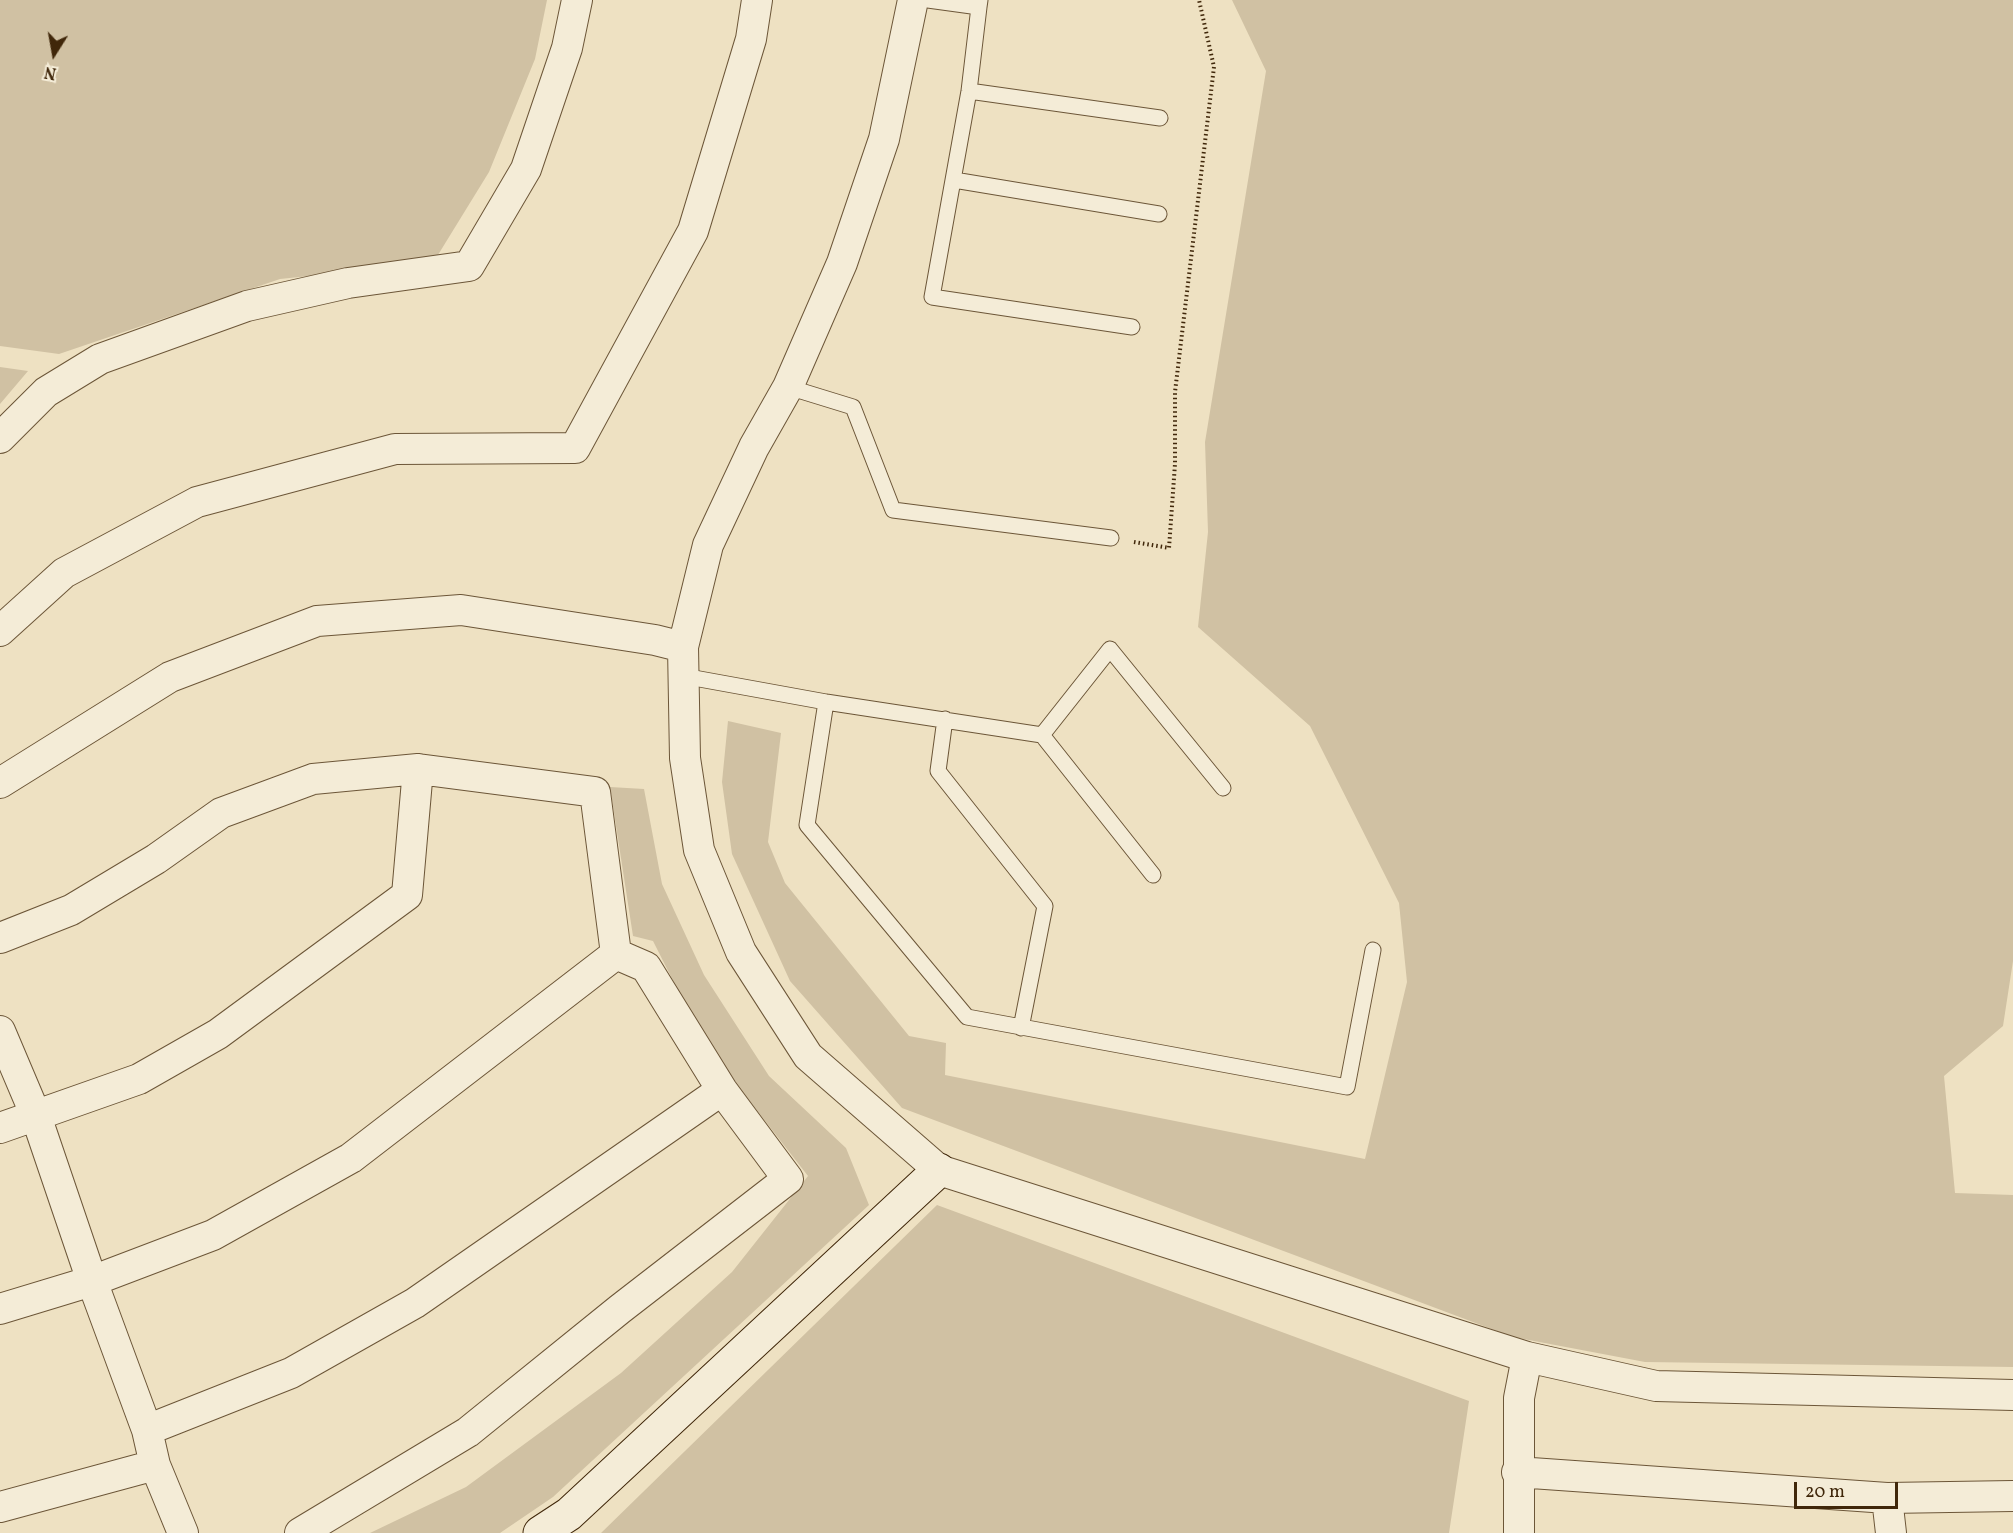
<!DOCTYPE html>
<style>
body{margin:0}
#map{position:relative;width:2013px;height:1533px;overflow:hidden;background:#eee1c2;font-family:Vollkorn,serif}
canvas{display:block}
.north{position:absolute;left:24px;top:24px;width:60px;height:60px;-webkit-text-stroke:4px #f4ecd7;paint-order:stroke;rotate:191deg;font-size:16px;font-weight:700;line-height:24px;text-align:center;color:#40270a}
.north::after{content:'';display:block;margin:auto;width:21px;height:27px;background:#40270a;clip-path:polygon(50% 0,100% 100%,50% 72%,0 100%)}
.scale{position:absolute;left:1794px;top:1482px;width:104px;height:27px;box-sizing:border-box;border:3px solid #40270a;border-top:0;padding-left:8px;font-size:18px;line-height:21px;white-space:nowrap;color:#40270a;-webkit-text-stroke:4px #f4ecd7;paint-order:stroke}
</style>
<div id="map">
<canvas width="2013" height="1533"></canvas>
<div class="north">N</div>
<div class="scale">20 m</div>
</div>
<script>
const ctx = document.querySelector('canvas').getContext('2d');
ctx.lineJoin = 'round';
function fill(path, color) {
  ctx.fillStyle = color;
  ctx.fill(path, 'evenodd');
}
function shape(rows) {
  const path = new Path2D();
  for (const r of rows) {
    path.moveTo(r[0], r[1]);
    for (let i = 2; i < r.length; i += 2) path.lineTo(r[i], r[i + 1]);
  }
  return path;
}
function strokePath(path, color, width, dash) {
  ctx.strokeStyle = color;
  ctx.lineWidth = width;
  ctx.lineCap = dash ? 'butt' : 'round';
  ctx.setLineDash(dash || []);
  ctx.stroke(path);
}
fill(shape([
 [0,0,547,0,535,59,489,172,433,263,280,279,59,354,0,346],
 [1232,0,2013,0,2013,961,2003,1026,1944,1076,1955,1193,2013,1195,2013,1367,1645,1362,1513,1337,902,1108,790,981,732,854,722,782,728,721,781,733,768,842,785,883,909,1036,946,1043,945,1075,1365,1159,1407,982,1399,903,1310,726,1198,627,1208,532,1205,442,1266,71],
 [0,367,28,371,0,404],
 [610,787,644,789,662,884,704,975,769,1076,846,1148,869,1205,553,1497,500,1533,370,1533,466,1487,621,1373,732,1272,808,1176,705,1044,653,941,633,936],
 [937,1205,1469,1401,1449,1533,601,1533]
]), '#d0c1a3');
const lane = shape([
 [928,0,979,7,980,0],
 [979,7,969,91,932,297,1132,327],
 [969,91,1160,118],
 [954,180,1159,214],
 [788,387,853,407,893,510,1111,538],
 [683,676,826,702,1042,735,1110,649,1223,788],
 [826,702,807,825,967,1017,1347,1087,1373,950],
 [945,719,938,771,1045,906,1021,1028],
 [1042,735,1153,875]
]);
const street = shape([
 [913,0,884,139,842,263,788,387,754,447,708,545,683,647,685,758,699,850,741,952,808,1056,939,1170,1527,1357,1656,1386,2013,1395],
 [0,438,46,392,100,359,247,306,348,283,469,266,526,169,567,48,577,0],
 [0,631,64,573,197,502,395,449,575,448,693,231,751,39,757,0],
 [0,783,170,677,317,621,461,610,655,640,683,647],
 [0,938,71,910,156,859,221,813,313,779,418,769,595,792,616,954,646,967,722,1090,788,1179,620,1309,468,1432,300,1533],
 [0,1031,36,1116,92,1281,147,1430,155,1465,183,1533],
 [0,1128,139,1079,218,1034,407,895,418,769],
 [0,1309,92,1281,213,1235,351,1158,616,954],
 [147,1430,291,1373,415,1303,722,1090],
 [1517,1472,1887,1498,2013,1496],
 [1887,1498,1891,1533],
 [0,1507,155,1465],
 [1519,1533,1519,1398,1527,1357]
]);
const secondary = shape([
 [540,1533,569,1514,939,1170]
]);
strokePath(lane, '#6c5638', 17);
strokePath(street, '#6c5638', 32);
strokePath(secondary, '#40270a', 35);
strokePath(shape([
 [1134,542,1169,548,1175,464,1175,392,1214,67,1199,0]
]), '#40270a', 4, [1.5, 3]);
strokePath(lane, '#f4ecd7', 15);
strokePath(street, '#f4ecd7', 30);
strokePath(secondary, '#f4ecd7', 33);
</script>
